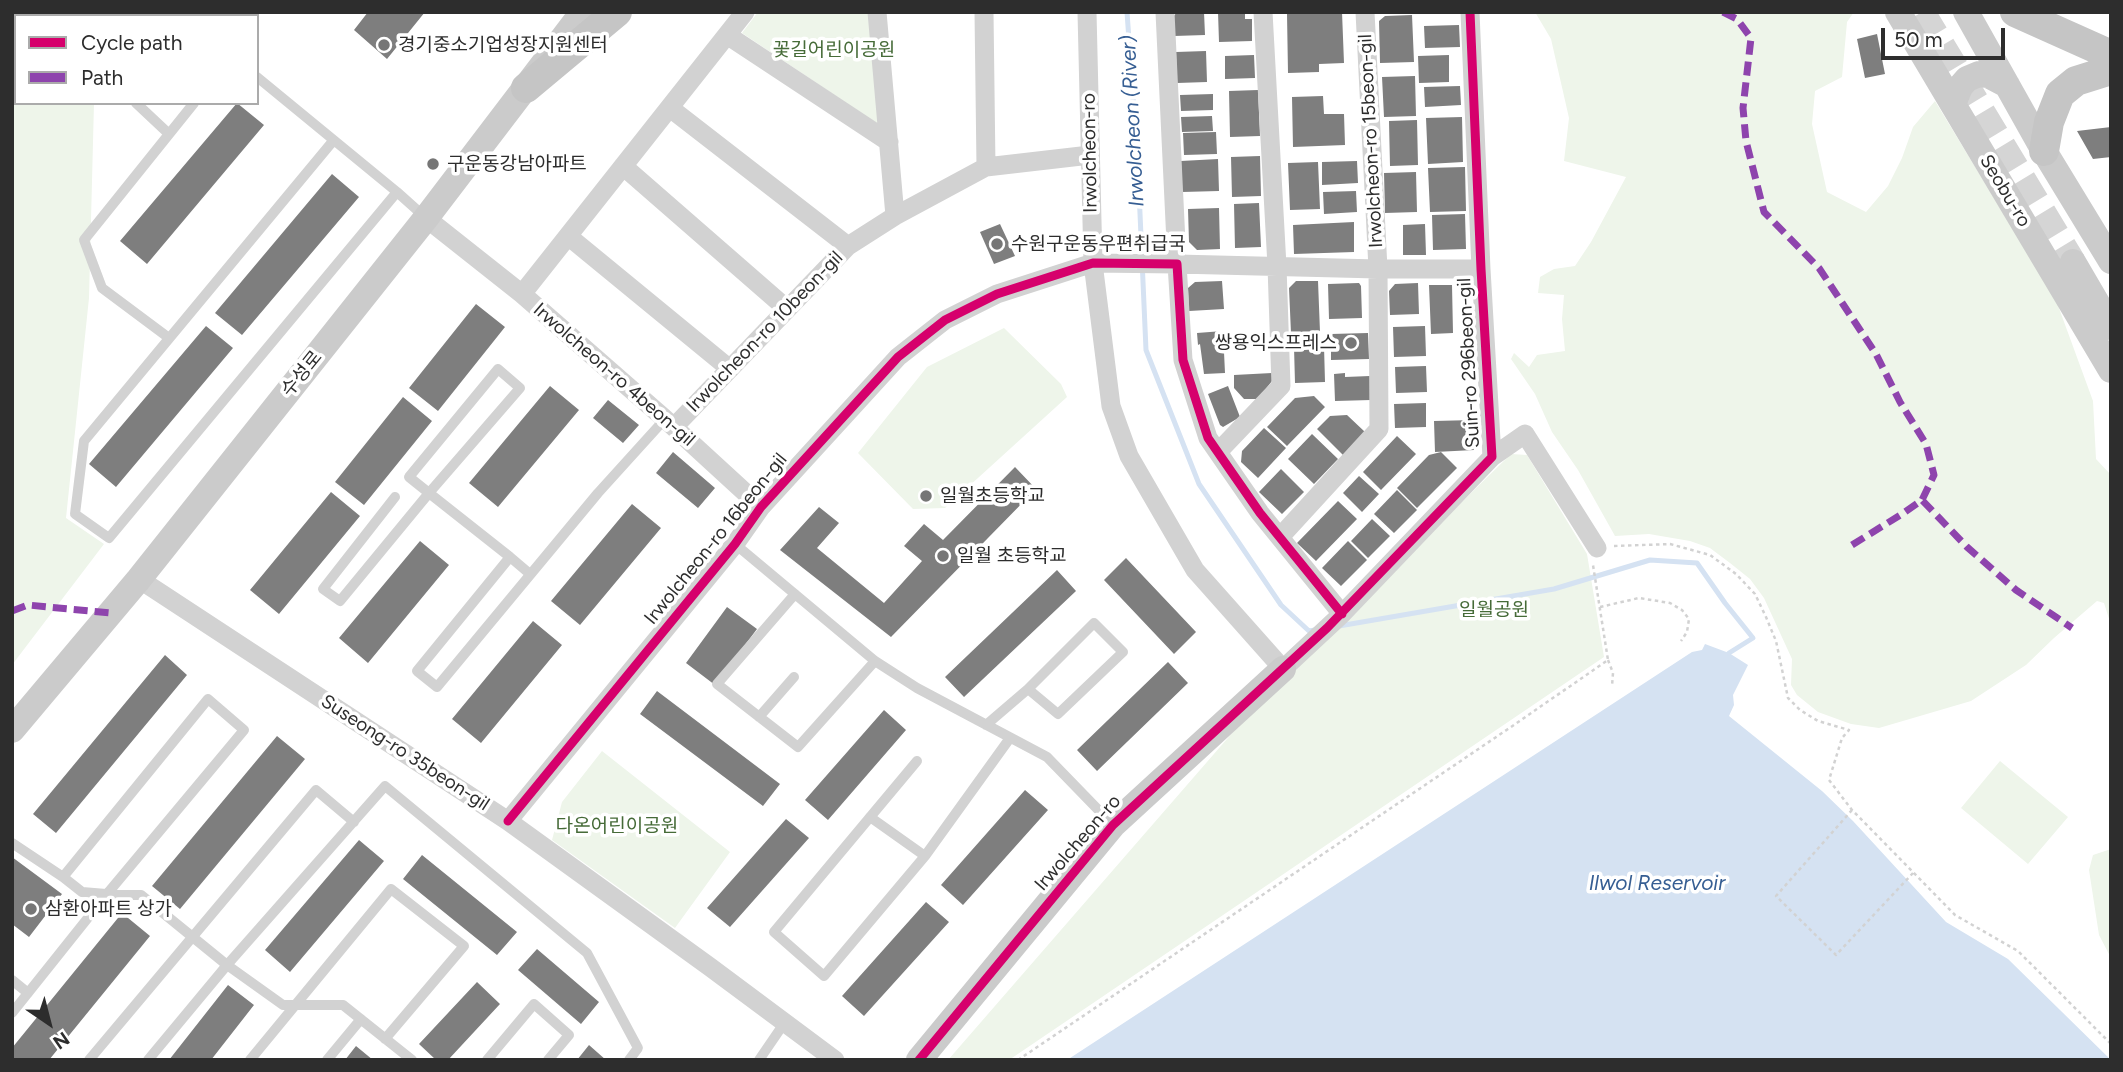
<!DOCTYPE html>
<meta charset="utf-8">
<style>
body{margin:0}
#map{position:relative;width:2123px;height:1072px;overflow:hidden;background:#fff;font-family:Figtree,sans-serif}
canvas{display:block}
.frame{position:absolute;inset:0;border:14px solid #2d2d2d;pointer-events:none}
.legend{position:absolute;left:14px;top:14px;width:245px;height:91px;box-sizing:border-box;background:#fff;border:2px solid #ababab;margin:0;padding:9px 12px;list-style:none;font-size:21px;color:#2d2d2d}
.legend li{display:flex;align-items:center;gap:14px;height:35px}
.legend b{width:35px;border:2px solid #ababab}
.north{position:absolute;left:14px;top:988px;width:70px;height:70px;-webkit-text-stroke:5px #fff;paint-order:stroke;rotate:145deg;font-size:19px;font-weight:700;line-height:28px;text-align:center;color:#2d2d2d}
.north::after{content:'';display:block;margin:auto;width:24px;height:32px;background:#2d2d2d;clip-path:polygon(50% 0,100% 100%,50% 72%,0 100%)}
.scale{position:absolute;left:1881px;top:28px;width:124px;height:32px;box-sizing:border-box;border:4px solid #2d2d2d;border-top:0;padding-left:9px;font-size:21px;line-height:24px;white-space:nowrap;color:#2d2d2d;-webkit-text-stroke:5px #fff;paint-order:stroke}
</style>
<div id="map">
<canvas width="2123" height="1072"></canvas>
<div class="frame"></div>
<ul class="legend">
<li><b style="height:9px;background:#d6006c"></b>Cycle path</li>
<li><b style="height:9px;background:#8e44ad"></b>Path</li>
</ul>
<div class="north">N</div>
<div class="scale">50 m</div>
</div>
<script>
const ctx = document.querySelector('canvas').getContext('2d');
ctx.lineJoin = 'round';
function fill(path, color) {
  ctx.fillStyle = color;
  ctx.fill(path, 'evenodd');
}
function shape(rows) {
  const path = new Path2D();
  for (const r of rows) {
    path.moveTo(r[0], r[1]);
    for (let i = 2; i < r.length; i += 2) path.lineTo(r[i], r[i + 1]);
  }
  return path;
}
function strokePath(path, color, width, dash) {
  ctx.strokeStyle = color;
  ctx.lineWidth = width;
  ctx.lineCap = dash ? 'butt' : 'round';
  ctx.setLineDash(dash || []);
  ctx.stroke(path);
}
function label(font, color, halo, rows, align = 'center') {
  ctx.font = font + ' Figtree,"Noto Sans KR",sans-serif';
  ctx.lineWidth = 7;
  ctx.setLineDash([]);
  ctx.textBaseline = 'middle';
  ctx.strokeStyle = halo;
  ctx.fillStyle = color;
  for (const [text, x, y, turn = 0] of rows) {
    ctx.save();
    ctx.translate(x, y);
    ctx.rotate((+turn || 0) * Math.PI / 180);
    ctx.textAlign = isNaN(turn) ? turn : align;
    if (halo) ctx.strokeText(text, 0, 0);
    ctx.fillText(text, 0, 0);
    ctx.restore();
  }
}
fill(shape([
 [12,12,96,12,96,16,16,16,16,103,94,103,89,298,66,518,104,544,12,665],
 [758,12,870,12,878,124,742,33],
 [1535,12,1854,12,1847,22,1842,77,1815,91,1812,124,1827,192,1866,212,1888,186,1902,158,1913,127,1935,101,2056,300,2093,401,2096,459,2111,475,2111,625,2104,603,2097,601,2054,638,2026,665,1971,701,1879,728,1851,724,1818,712,1797,695,1791,685,1792,659,1764,598,1750,579,1730,563,1710,548,1690,541,1649,534,1615,536,1578,470,1552,432,1535,394,1511,359,1514,353,1529,367,1537,355,1565,351,1562,319,1564,295,1538,293,1540,277,1554,269,1575,266,1591,242,1626,177,1564,161,1569,118,1551,39],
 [1004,328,1061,384,1067,397,945,508,913,509,858,453,927,367],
 [1511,454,1527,455,1587,554,1604,657,1009,1060,948,1060,1273,686],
 [602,751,730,852,675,928,552,840,562,802],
 [2000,761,2068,817,2028,864,1961,808],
 [2111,849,2111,958,2099,935,2089,870,2093,855]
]), '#eef5ea');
fill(shape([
 [1705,644,1729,653,1748,665,1733,695,1734,705,1729,716,1822,791,1853,821,1946,922,2008,959,2111,1060,1067,1060,1692,652,1702,650]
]), '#d5e2f2');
strokePath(shape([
 [1127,12,1138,168,1146,350,1199,484,1281,605,1309,631,1315,630],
 [1339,626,1554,589,1650,560,1697,563,1725,603,1753,638,1729,653]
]), '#d5e2f2', 5);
fill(shape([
 [149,12,194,12,191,16,145,16],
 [368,12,425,12,387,59,354,30],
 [1177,12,1204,12,1205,35,1174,36,1173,17],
 [1218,12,1245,12,1245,19,1252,19,1252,41,1219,42],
 [1340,12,1342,12,1344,63,1319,64,1319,72,1288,73,1287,14],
 [1412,15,1414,62,1380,63,1379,21,1385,16],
 [1459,25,1460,47,1425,48,1424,26],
 [1877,34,1885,74,1865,78,1857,39],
 [1206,51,1207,82,1177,83,1176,52],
 [1254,55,1255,78,1225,79,1225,56],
 [1449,55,1449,82,1419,83,1418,56],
 [1415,76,1416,116,1384,117,1382,77],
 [1460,86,1461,105,1425,107,1424,87],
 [1258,90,1260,136,1230,137,1229,91],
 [1213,94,1213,110,1181,111,1180,95],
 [1323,96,1324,114,1344,114,1345,145,1293,147,1292,97],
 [237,103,264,125,147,264,120,241],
 [1212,116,1213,131,1182,132,1181,117],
 [1462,117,1463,162,1428,164,1426,118],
 [1417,120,1418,165,1390,166,1389,121],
 [2111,127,2111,157,2093,159,2077,131],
 [1216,132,1217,154,1184,155,1183,133],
 [1260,156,1261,196,1232,197,1231,157],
 [1218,159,1219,191,1182,192,1181,161],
 [1357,161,1358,183,1322,185,1322,162],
 [1318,162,1320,209,1290,210,1288,163],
 [1465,167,1466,211,1430,212,1428,168],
 [1416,172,1417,212,1385,213,1384,173],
 [332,174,359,197,242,335,215,313],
 [1356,191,1357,212,1324,214,1323,192],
 [1259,203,1261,247,1235,248,1234,204],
 [1219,208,1220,249,1197,250,1189,242,1188,209],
 [1465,214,1466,249,1433,250,1432,215],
 [1354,222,1354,252,1294,254,1293,225],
 [1000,224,1015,256,994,264,980,232],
 [1425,224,1426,255,1403,255,1403,225],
 [1222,281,1224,309,1189,311,1188,288,1195,282],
 [1296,281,1318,281,1320,332,1291,333,1289,288],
 [1359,283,1361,286,1362,318,1329,319,1328,284],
 [1418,283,1419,314,1390,315,1389,291,1395,284],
 [1429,285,1452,285,1453,333,1431,334],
 [476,304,505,327,438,411,409,388],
 [206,326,233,348,116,487,89,464],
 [1425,326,1426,356,1394,357,1393,327],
 [1223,331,1225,373,1204,374,1200,344,1198,345,1197,333],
 [1368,333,1369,359,1331,360,1331,334],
 [1324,346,1325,382,1295,383,1294,347],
 [1426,366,1427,392,1396,393,1395,367],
 [1272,373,1272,381,1258,399,1244,399,1234,388,1234,375],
 [1345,373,1345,377,1370,376,1371,400,1335,401,1334,374],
 [550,386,579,410,498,507,469,483],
 [1228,386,1240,417,1223,427,1220,425,1208,394],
 [1314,396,1325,407,1287,446,1267,427,1295,398],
 [403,397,432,421,364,505,335,482],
 [608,400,639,425,623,443,593,418],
 [1426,403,1426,427,1395,428,1394,404],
 [1347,415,1365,432,1343,455,1317,429,1330,416],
 [1474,420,1474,450,1435,452,1434,421],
 [1264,428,1286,448,1258,478,1241,462,1242,451],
 [1312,434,1338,459,1314,484,1288,459],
 [1397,436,1416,454,1381,490,1363,472],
 [673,452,715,488,698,508,656,473],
 [1441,452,1457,468,1417,508,1397,488,1429,455],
 [1015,467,1036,489,891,637,780,550,819,507,839,523,817,548,884,603,922,561,904,546,924,524,943,540],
 [1281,469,1304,492,1282,514,1259,492],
 [1359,476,1379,494,1362,512,1343,493],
 [1397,490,1417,510,1394,533,1374,514],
 [331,492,360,516,279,614,250,590],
 [1338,501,1357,519,1316,561,1297,543],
 [632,504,661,528,580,625,551,601],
 [1372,519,1390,536,1368,558,1351,541],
 [420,541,449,565,368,663,339,638],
 [1348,541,1367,560,1341,586,1322,568],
 [1126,558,1196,632,1174,654,1104,580],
 [1057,570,1076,591,964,697,945,677],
 [727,607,757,629,715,685,686,663],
 [533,621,562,645,481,743,452,719],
 [165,655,187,675,56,833,33,814],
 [1168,662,1188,683,1097,771,1077,750],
 [657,691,780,784,763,806,640,714],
 [884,710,906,730,828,820,805,800],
 [277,736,305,759,180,909,152,886],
 [1025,790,1048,810,963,905,941,885],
 [786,819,809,838,730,927,707,908],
 [359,840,384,861,290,972,265,950],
 [422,855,517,932,497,955,403,879],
 [12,857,62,894,29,937,12,924],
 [926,902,949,922,864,1016,842,996],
 [122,913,150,936,49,1060,12,1060,12,1048],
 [537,949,599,1002,581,1024,518,970],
 [477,982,500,1004,448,1060,436,1060,419,1044],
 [228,985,254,1005,211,1060,169,1060],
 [589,1045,606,1060,577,1060],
 [356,1046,373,1060,345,1060]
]), '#7e7e7e');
strokePath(shape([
 [1922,12,2073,262]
]), '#d5d5d5', 26, [26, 13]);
strokePath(shape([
 [1614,546,1670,544,1710,555,1736,574,1755,594,1766,617,1776,641,1788,698,1800,710,1818,721,1849,730,1842,738,1829,780,1852,810,1955,915,2018,951,2111,1044],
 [1600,607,1639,598,1670,603,1682,610,1689,619,1687,632,1681,641],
 [1608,660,1613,673,1612,686],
 [1852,810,1776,896,1836,955,1913,873],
 [1018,1060,1508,729,1608,660,1593,565]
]), '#d2d2d2', 2.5, [3.5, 3.5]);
strokePath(shape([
 [115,16,118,12],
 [213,16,214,12],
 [257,77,397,192,426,218],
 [136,103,169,134],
 [333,141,84,441,75,514,109,538,397,192],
 [169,338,102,288,84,240,194,103],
 [395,497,323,589,340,601,429,493,409,477,498,369,520,388,429,493,510,557],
 [735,544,875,661,917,688,1047,757,1112,824],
 [530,574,510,557,417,671,437,687,598,493,665,419],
 [795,594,717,684,798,747,875,661],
 [759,717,794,677],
 [986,725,1028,689,1094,623,1123,652,1058,714,1028,689],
 [917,761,774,932,824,976,925,856,1010,738],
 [870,817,925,856],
 [12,843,63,877,82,892,118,895,141,895,227,965,283,1005,343,1005,412,1060],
 [12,980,28,993],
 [12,1013,107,894,244,730,208,699,63,877],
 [89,1060,316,790,354,822],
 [148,1060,227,965,385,786,587,953,638,1048,629,1060],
 [250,1060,391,889,464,946,385,1039],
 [327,1060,361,1019],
 [487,1060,534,1004,569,1035,548,1060],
 [759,1060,785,1022]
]), '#d2d2d2', 10);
strokePath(shape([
 [745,12,522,294,665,419,761,507],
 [877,12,895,216],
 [984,12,986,167],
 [1087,12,1093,263,1111,406,1129,456,1195,570,1283,669,1342,614,1492,457,1481,269,1470,12],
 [1165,12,1177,264,1378,269,1481,269],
 [727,35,889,142],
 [670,108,848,246],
 [623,166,787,309],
 [426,218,522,294],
 [568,236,730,369],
 [674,427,848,246,895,216,986,167,1090,155],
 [1218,452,1281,386,1277,266,1263,12],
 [1492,457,1525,434,1597,548],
 [1280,537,1379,429,1378,269,1365,12],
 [139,579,508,821,710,967,835,1060],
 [508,821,735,544,761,507,898,357,945,320,997,294,1093,263,1177,264,1183,360,1208,438,1260,513,1342,614]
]), '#d2d2d2', 19);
strokePath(shape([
 [1898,12,2111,370],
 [1966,12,2044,151,2111,261],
 [1953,104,1960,87,1967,79,1979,74,1988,75,2007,85],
 [2073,262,2111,327],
 [12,730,139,579,426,218,583,12],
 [919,1060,1113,825,1283,669]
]), '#cbcbcb', 26);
strokePath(shape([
 [2015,12,2111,55],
 [526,88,617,12],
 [2044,151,2049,122,2060,94,2076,81,2111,70]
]), '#c5c5c5', 30);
strokePath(shape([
 [1723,12,1737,19,1751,38,1743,108,1746,141,1764,212,1819,268,1876,354,1900,402,1926,444,1934,475,1922,500],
 [1852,545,1902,514,1922,500,1967,547,2016,590,2072,628],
 [12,611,28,605,110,613]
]), '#8e44ad', 7, [14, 7]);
strokePath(shape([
 [508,821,735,544,761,507,898,357,945,320,997,294,1093,263,1177,264,1183,360,1208,438,1260,513,1342,614],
 [919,1060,1113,825,1327,628,1492,457,1481,269,1470,12]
]), '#d6006c', 9);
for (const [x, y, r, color] of [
 [384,45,7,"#767676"],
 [433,164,7,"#767676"],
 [997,244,7,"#767676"],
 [1351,343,7,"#767676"],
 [926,496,7,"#767676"],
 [943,556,7,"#767676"],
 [31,909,7,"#767676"]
]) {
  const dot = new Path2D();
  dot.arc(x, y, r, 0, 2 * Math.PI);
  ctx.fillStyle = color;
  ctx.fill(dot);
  strokePath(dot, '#fff', 2.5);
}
label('19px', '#2d2d2d', '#fff', [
 ["경기중소기업성장지원센터",398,45],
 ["구운동강남아파트",447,164],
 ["수원구운동우편취급국",1011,244],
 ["쌍용익스프레스",1337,343,"right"],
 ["일월초등학교",940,496],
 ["일월 초등학교",957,556],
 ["삼환아파트 상가",45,909]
], 'left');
label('19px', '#466b38', '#fff', [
 ["꽃길어린이공원",834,50],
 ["일월공원",1494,610],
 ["다온어린이공원",617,826]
]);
label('19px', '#2d2d2d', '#fff', [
 ["Irwolcheon-ro 15beon-gil",1371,141,-93],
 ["Irwolcheon-ro",1090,153,-91],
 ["Seobu-ro",2005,191,59],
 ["Irwolcheon-ro 10beon-gil",765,332,-46],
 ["Suin-ro 296beon-gil",1469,363,-93],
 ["수성로",302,374,-51],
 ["Irwolcheon-ro 4beon-gil",614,375,41],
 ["Irwolcheon-ro 16beon-gil",716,539,-51],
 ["Suseong-ro 35beon-gil",405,753,33],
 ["Irwolcheon-ro",1078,843,-49]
]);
label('italic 21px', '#365e93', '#fff', [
 ["Irwolcheon (River)",1133,121,-93],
 ["Ilwol Reservoir",1657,884]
]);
</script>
